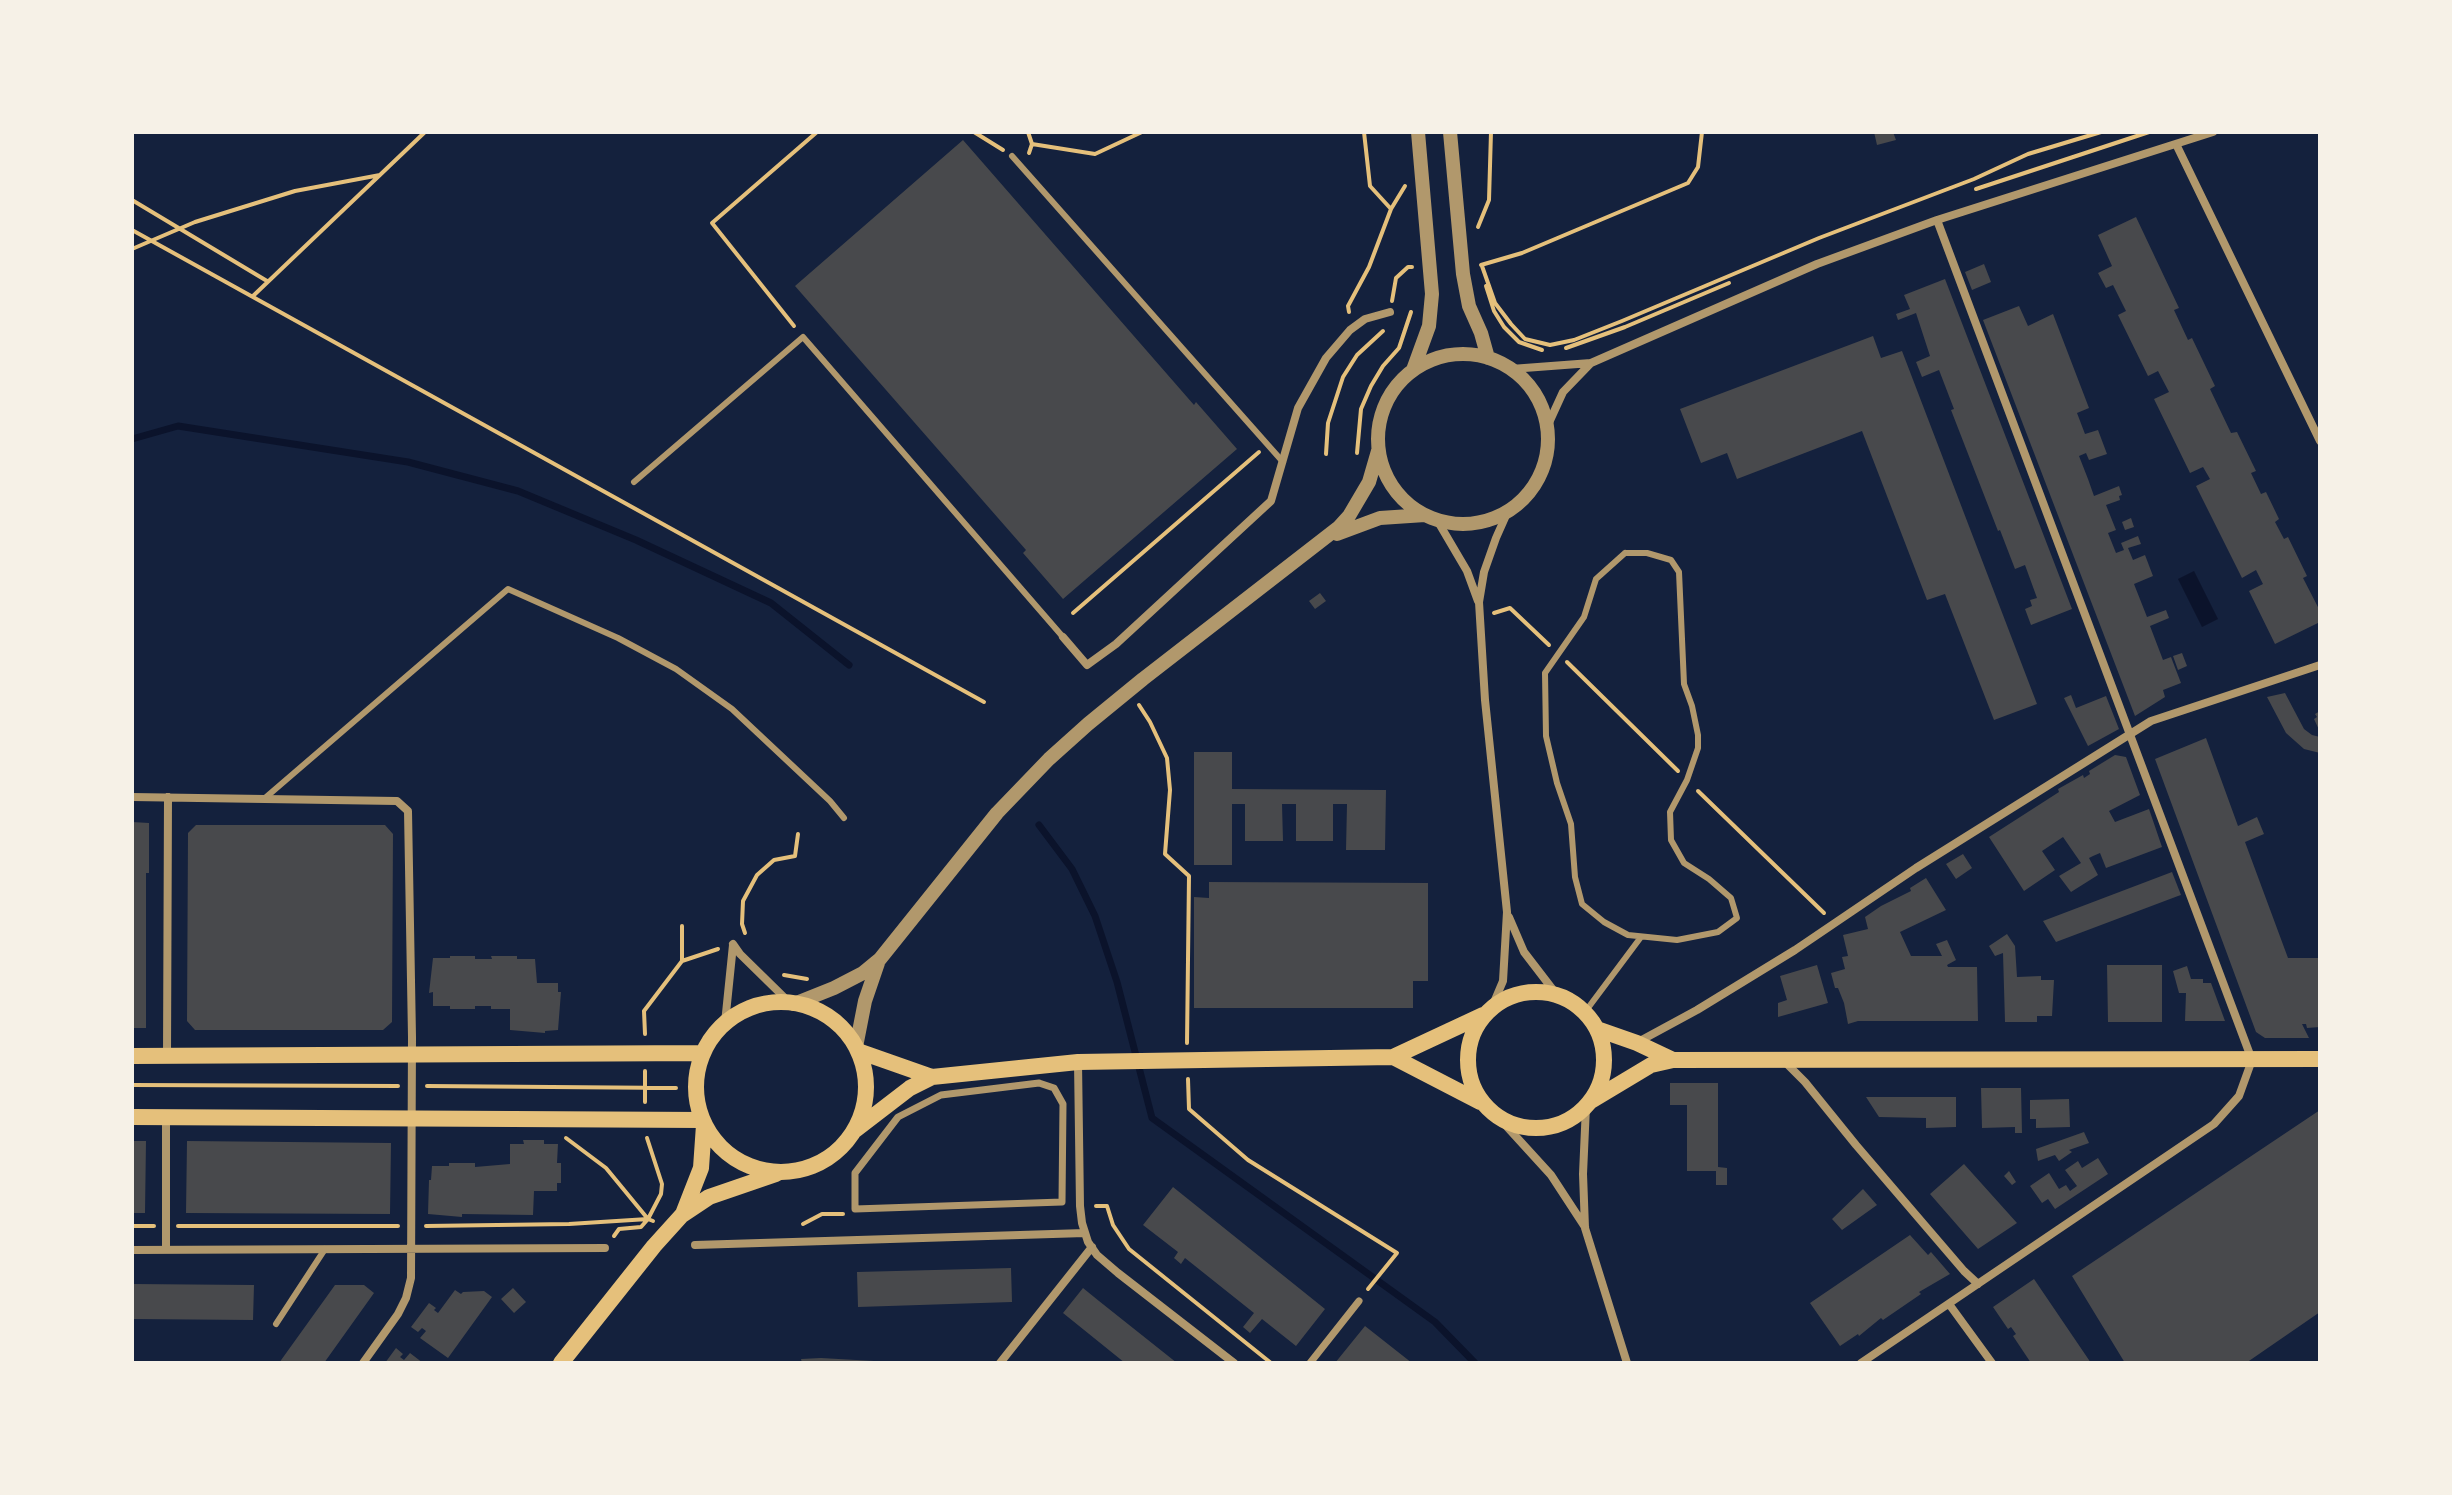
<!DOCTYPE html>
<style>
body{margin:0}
#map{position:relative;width:2452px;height:1495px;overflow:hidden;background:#14213d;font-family:Cabin,sans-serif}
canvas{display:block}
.frame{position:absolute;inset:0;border:134px solid #f6f1e7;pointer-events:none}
</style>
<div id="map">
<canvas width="2452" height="1495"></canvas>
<div class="frame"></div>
</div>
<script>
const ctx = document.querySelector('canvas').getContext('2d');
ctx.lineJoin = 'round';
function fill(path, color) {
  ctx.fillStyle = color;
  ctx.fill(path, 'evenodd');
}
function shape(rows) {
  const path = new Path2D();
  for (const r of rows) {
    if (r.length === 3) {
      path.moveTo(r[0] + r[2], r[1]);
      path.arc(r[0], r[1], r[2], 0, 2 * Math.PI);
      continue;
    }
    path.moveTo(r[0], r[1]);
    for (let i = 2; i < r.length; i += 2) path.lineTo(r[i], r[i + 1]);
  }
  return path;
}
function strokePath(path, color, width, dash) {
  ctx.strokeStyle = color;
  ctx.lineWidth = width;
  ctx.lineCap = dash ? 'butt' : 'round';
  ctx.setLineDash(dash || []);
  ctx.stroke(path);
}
fill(shape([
 [2194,571,2218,619,2202,627,2178,579]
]), '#0b132b');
strokePath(shape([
 [132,439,178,426,408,462,518,491,636,540,771,603,849,665],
 [1039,825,1072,869,1095,916,1117,982,1152,1118,1435,1322,1475,1363]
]), '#0b132b', 7);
fill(shape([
 [1874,132,1893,132,1896,140,1877,145],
 [963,140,1194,405,1196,402,1237,449,1063,599,1023,553,1026,550,795,286],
 [2136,217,2179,308,2174,310,2188,340,2192,338,2215,386,2210,389,2231,433,2237,432,2256,471,2251,473,2261,494,2266,492,2279,519,2275,522,2284,539,2288,537,2307,576,2303,578,2320,611,2320,622,2275,644,2249,591,2263,584,2256,570,2242,578,2196,486,2210,479,2203,467,2190,473,2154,399,2169,392,2158,371,2148,376,2118,315,2126,311,2113,285,2106,288,2098,273,2112,266,2098,235],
 [1984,264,1991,282,1972,290,1965,272],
 [1945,279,2072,609,2031,625,2025,609,2032,606,2030,600,2037,598,2025,565,2015,569,2000,530,1998,531,1951,410,1954,409,1939,370,1922,377,1916,362,1930,356,1916,313,1898,320,1896,314,1910,309,1904,295],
 [2019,306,2028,326,2053,314,2089,408,2077,413,2085,434,2098,430,2107,454,2089,460,2086,453,2079,456,2088,479,2094,496,2119,486,2122,495,2119,496,2120,500,2106,505,2116,530,2108,533,2116,553,2124,550,2121,543,2138,536,2141,544,2128,548,2133,560,2145,555,2153,576,2134,584,2147,617,2166,610,2169,618,2150,626,2163,660,2171,657,2181,683,2163,690,2165,697,2135,716,1983,320],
 [1873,336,1881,358,1902,351,2037,704,1994,720,1945,594,1927,600,1862,431,1737,479,1727,453,1701,463,1680,409],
 [2131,518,2134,527,2125,530,2122,522],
 [1320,593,1326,601,1315,609,1309,601],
 [2182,653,2187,666,2178,670,2173,656],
 [2285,693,2304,729,2312,735,2320,737,2320,753,2304,749,2286,733,2267,697],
 [2071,695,2076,708,2106,696,2119,729,2088,746,2064,698],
 [2320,711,2320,732,2314,719,2317,717,2315,714],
 [2206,738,2238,826,2257,817,2264,834,2245,842,2288,958,2320,958,2320,1027,2307,1028,2306,1024,2302,1024,2309,1038,2265,1038,2256,1032,2155,759],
 [1194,752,1232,752,1232,789,1386,790,1385,850,1346,850,1347,804,1333,804,1333,841,1296,841,1296,804,1282,804,1283,841,1245,841,1245,804,1232,804,1232,865,1194,865],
 [2115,755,2126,757,2140,795,2109,811,2115,822,2149,809,2162,847,2106,868,2100,853,2093,856,2089,858,2098,875,2071,892,2059,876,2081,863,2063,837,2042,851,2055,870,2024,891,1989,837,2059,792,2058,789,2083,775,2084,778,2090,774,2089,771],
 [132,822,149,823,149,873,146,873,146,1028,132,1028],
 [196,825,385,825,393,834,392,1022,383,1030,195,1030,187,1021,188,833],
 [1963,854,1972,868,1956,879,1946,864],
 [2172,872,2181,895,2178,896,2056,942,2043,921],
 [1926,878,1946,910,1900,932,1911,956,1942,956,1936,944,1947,940,1956,960,1947,965,1948,967,1977,967,1978,1021,1858,1021,1848,1024,1844,1003,1838,988,1835,988,1831,973,1845,969,1842,957,1848,956,1843,935,1868,929,1865,917,1881,906,1911,891,1910,888],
 [1209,882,1428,883,1428,981,1413,981,1413,1008,1194,1008,1194,897,1209,898],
 [2007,934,2015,946,2017,977,2041,976,2041,980,2054,980,2052,1016,2037,1016,2037,1022,2005,1022,2003,953,1995,956,1989,946],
 [450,956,475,956,475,959,492,959,491,956,517,956,517,959,535,959,537,983,558,983,558,992,561,992,558,1030,545,1031,545,1033,510,1030,510,1009,491,1009,491,1006,475,1006,475,1009,450,1009,450,1006,433,1006,433,992,429,993,433,958,450,958],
 [1817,965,1828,1003,1778,1017,1778,1003,1787,1000,1780,976],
 [2107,965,2162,965,2162,1022,2108,1022],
 [2187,966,2191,979,2203,979,2203,983,2211,983,2225,1021,2185,1021,2186,993,2179,993,2173,971],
 [1670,1083,1718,1083,1718,1167,1727,1168,1727,1185,1716,1185,1716,1171,1687,1171,1687,1105,1670,1105],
 [1981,1088,2021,1088,2022,1133,2015,1133,2015,1127,1982,1128],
 [1866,1097,1956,1097,1956,1127,1926,1128,1926,1118,1879,1117],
 [2069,1099,2070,1127,2036,1128,2036,1119,2030,1119,2030,1100],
 [2320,1110,2320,1312,2246,1363,2125,1363,2072,1276],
 [2084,1132,2089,1143,2069,1150,2072,1152,2059,1161,2055,1155,2038,1161,2036,1149],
 [523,1140,544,1140,544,1144,558,1144,557,1163,561,1163,561,1183,557,1183,557,1191,534,1191,533,1215,462,1214,462,1217,428,1214,429,1180,431,1180,432,1166,449,1166,449,1163,475,1163,475,1167,510,1164,510,1144,524,1144],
 [132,1141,146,1141,145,1213,132,1213],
 [187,1141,391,1143,390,1214,186,1213],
 [2098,1158,2108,1174,2055,1209,2048,1199,2042,1203,2030,1186,2049,1173,2059,1189,2066,1185,2070,1191,2077,1186,2065,1170,2078,1161,2082,1168],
 [1964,1164,2017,1223,1978,1249,1930,1194],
 [2009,1171,2016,1182,2012,1185,2004,1176],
 [1173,1187,1325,1309,1296,1346,1262,1319,1250,1333,1243,1327,1254,1313,1185,1258,1181,1264,1174,1258,1178,1252,1143,1225],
 [1863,1189,1877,1205,1842,1230,1832,1219],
 [1910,1235,1928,1255,1931,1252,1950,1274,1919,1292,1921,1294,1883,1320,1881,1318,1859,1336,1858,1334,1840,1346,1810,1303],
 [1011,1268,1012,1302,858,1307,857,1272],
 [2034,1279,2091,1363,2031,1363,2013,1336,2016,1334,2011,1327,2008,1329,1993,1307],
 [132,1284,254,1285,253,1320,132,1319],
 [335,1285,364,1285,374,1293,324,1363,279,1363],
 [513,1288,526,1302,514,1313,501,1299],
 [1083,1288,1099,1301,1177,1363,1125,1363,1063,1313],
 [455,1290,461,1294,463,1292,484,1291,492,1297,448,1358,420,1338,426,1331,422,1328,418,1332,411,1327,429,1303,436,1308,434,1310,438,1313],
 [1365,1326,1412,1363,1335,1363],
 [396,1348,403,1354,400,1357,404,1360,410,1353,423,1363,385,1363],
 [821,1358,874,1361,874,1363,802,1363,801,1359]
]), '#48494c');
strokePath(shape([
 [974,132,1003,150],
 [1028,132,1032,144,1029,153],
 [1364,132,1370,186,1391,209],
 [1032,144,1095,154,1142,132],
 [1976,189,2149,132],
 [132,200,267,281],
 [1478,227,1489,200,1491,132],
 [132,230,984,702],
 [132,249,195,222,295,191,380,175],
 [1481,265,1522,253,1688,183,1698,167,1702,132],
 [1482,266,1495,303,1511,324,1525,339,1550,345,1574,340,1622,321,1819,238,1974,179,2028,154,2101,132],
 [1486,286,1494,311,1504,327,1519,342,1542,350],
 [253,296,425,132],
 [1392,301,1396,278,1408,267,1412,267],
 [1349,312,1348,306,1369,267,1391,209,1405,186],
 [794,326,712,223,817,132],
 [1566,348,1625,327,1729,283],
 [1357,453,1361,409,1371,386,1383,366,1399,348,1411,312],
 [1326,454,1328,423,1343,377,1357,355,1383,331],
 [1073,613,1259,452],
 [1494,613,1510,608,1549,645],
 [1567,662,1678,771],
 [1139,705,1150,722,1167,758,1170,790,1165,854,1189,876,1187,1043],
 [1698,791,1824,913],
 [682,926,682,961],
 [745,933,742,924,743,901,757,875,774,860,795,856,798,834],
 [784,975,807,979],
 [645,1034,644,1011,682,961,718,949],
 [1188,1079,1189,1109,1248,1160,1397,1253,1368,1289],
 [132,1085,398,1086],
 [427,1086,676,1088],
 [645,1102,645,1071],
 [566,1138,606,1168,648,1219,641,1227],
 [647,1138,662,1184,661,1194,648,1219],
 [1096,1206,1107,1206,1113,1225,1129,1249,1271,1363],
 [803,1224,822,1214,843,1214],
 [132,1226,154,1226],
 [178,1226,398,1226],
 [426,1226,569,1224,648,1219,653,1221],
 [614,1236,619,1229,641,1227]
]), '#e5c07b', 4);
strokePath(shape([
 [1012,156,1283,462],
 [634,482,803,337,1063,637],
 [1625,553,1647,553,1671,560,1679,572,1684,684,1692,706,1698,735,1698,748,1687,780,1670,812,1671,840,1684,863,1709,879,1731,898,1737,918,1718,932,1677,940,1628,935,1604,922,1582,904,1575,877,1571,824,1557,783,1546,736,1545,673,1584,617,1596,579,1625,553],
 [265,798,508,589,618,638,676,669,732,709,830,801,844,818],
 [1585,1012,1641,937],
 [276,1324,325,1249]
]), '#b1986c', 6);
strokePath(shape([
 [1039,1083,1054,1088,1063,1104,1062,1202,855,1209,855,1173,898,1117,941,1095,1039,1083],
 [1310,1363,1359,1301]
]), '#b1986c', 7);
strokePath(shape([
 [2176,144,2320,441],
 [1511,369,1591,363,1817,264,1937,220,2213,132],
 [1547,427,1563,392,1591,363],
 [1437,520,1467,571,1478,601],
 [1063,637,1087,665,1116,644,1271,501,1298,408,1326,358,1350,330,1365,319,1390,312],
 [132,797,397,801,408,811,412,1037,411,1278,406,1298,398,1314,363,1363],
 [1509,917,1524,952,1557,995],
 [733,944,740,954,791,1004],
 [1492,1007,1503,981,1507,912,1485,700,1479,602,1484,572,1496,538,1508,511],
 [725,1023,733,945],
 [1638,1042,1697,1010,1795,950,1916,868,2151,721,2320,665],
 [167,1056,168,797],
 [1784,1061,1805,1082,1856,1145,1964,1271,1978,1284],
 [1078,1062,1080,1206,1082,1223,1088,1242,1097,1255,1118,1273,1234,1363],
 [1586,1106,1583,1174,1585,1228,1627,1363],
 [166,1117,166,1250],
 [1499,1118,1551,1175,1585,1227],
 [695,1245,1085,1233],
 [132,1250,605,1248],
 [1949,1304,1992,1363],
 [1000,1363,1092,1247],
 [1861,1363,2214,1124,2239,1096,2252,1060,1937,220]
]), '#b1986c', 8);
strokePath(shape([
 [1450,132,1463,274,1469,306,1481,333,1488,358],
 [1463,439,85],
 [1413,370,1429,326,1432,294,1418,132],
 [1337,534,1380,518,1425,515],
 [794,1004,834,988,863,973,880,959,997,813,1049,759,1088,724,1143,679,1339,527,1349,516,1369,482,1378,451],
 [856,1047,865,1001,878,963]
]), '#b1986c', 14);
strokePath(shape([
 [1536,1060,68],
 [781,1087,85],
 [1597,1029,1637,1043,1673,1060],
 [858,1051,932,1077],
 [132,1056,703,1053],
 [1393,1057,1480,1102],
 [1591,1101,1651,1065,1673,1060,2320,1059],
 [132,1117,702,1120],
 [854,1131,910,1088,932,1077,1078,1062,1393,1057,1483,1015],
 [683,1214,701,1168,704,1125],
 [561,1363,654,1246,682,1215,709,1197,776,1174]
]), '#e5c07b', 16);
</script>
